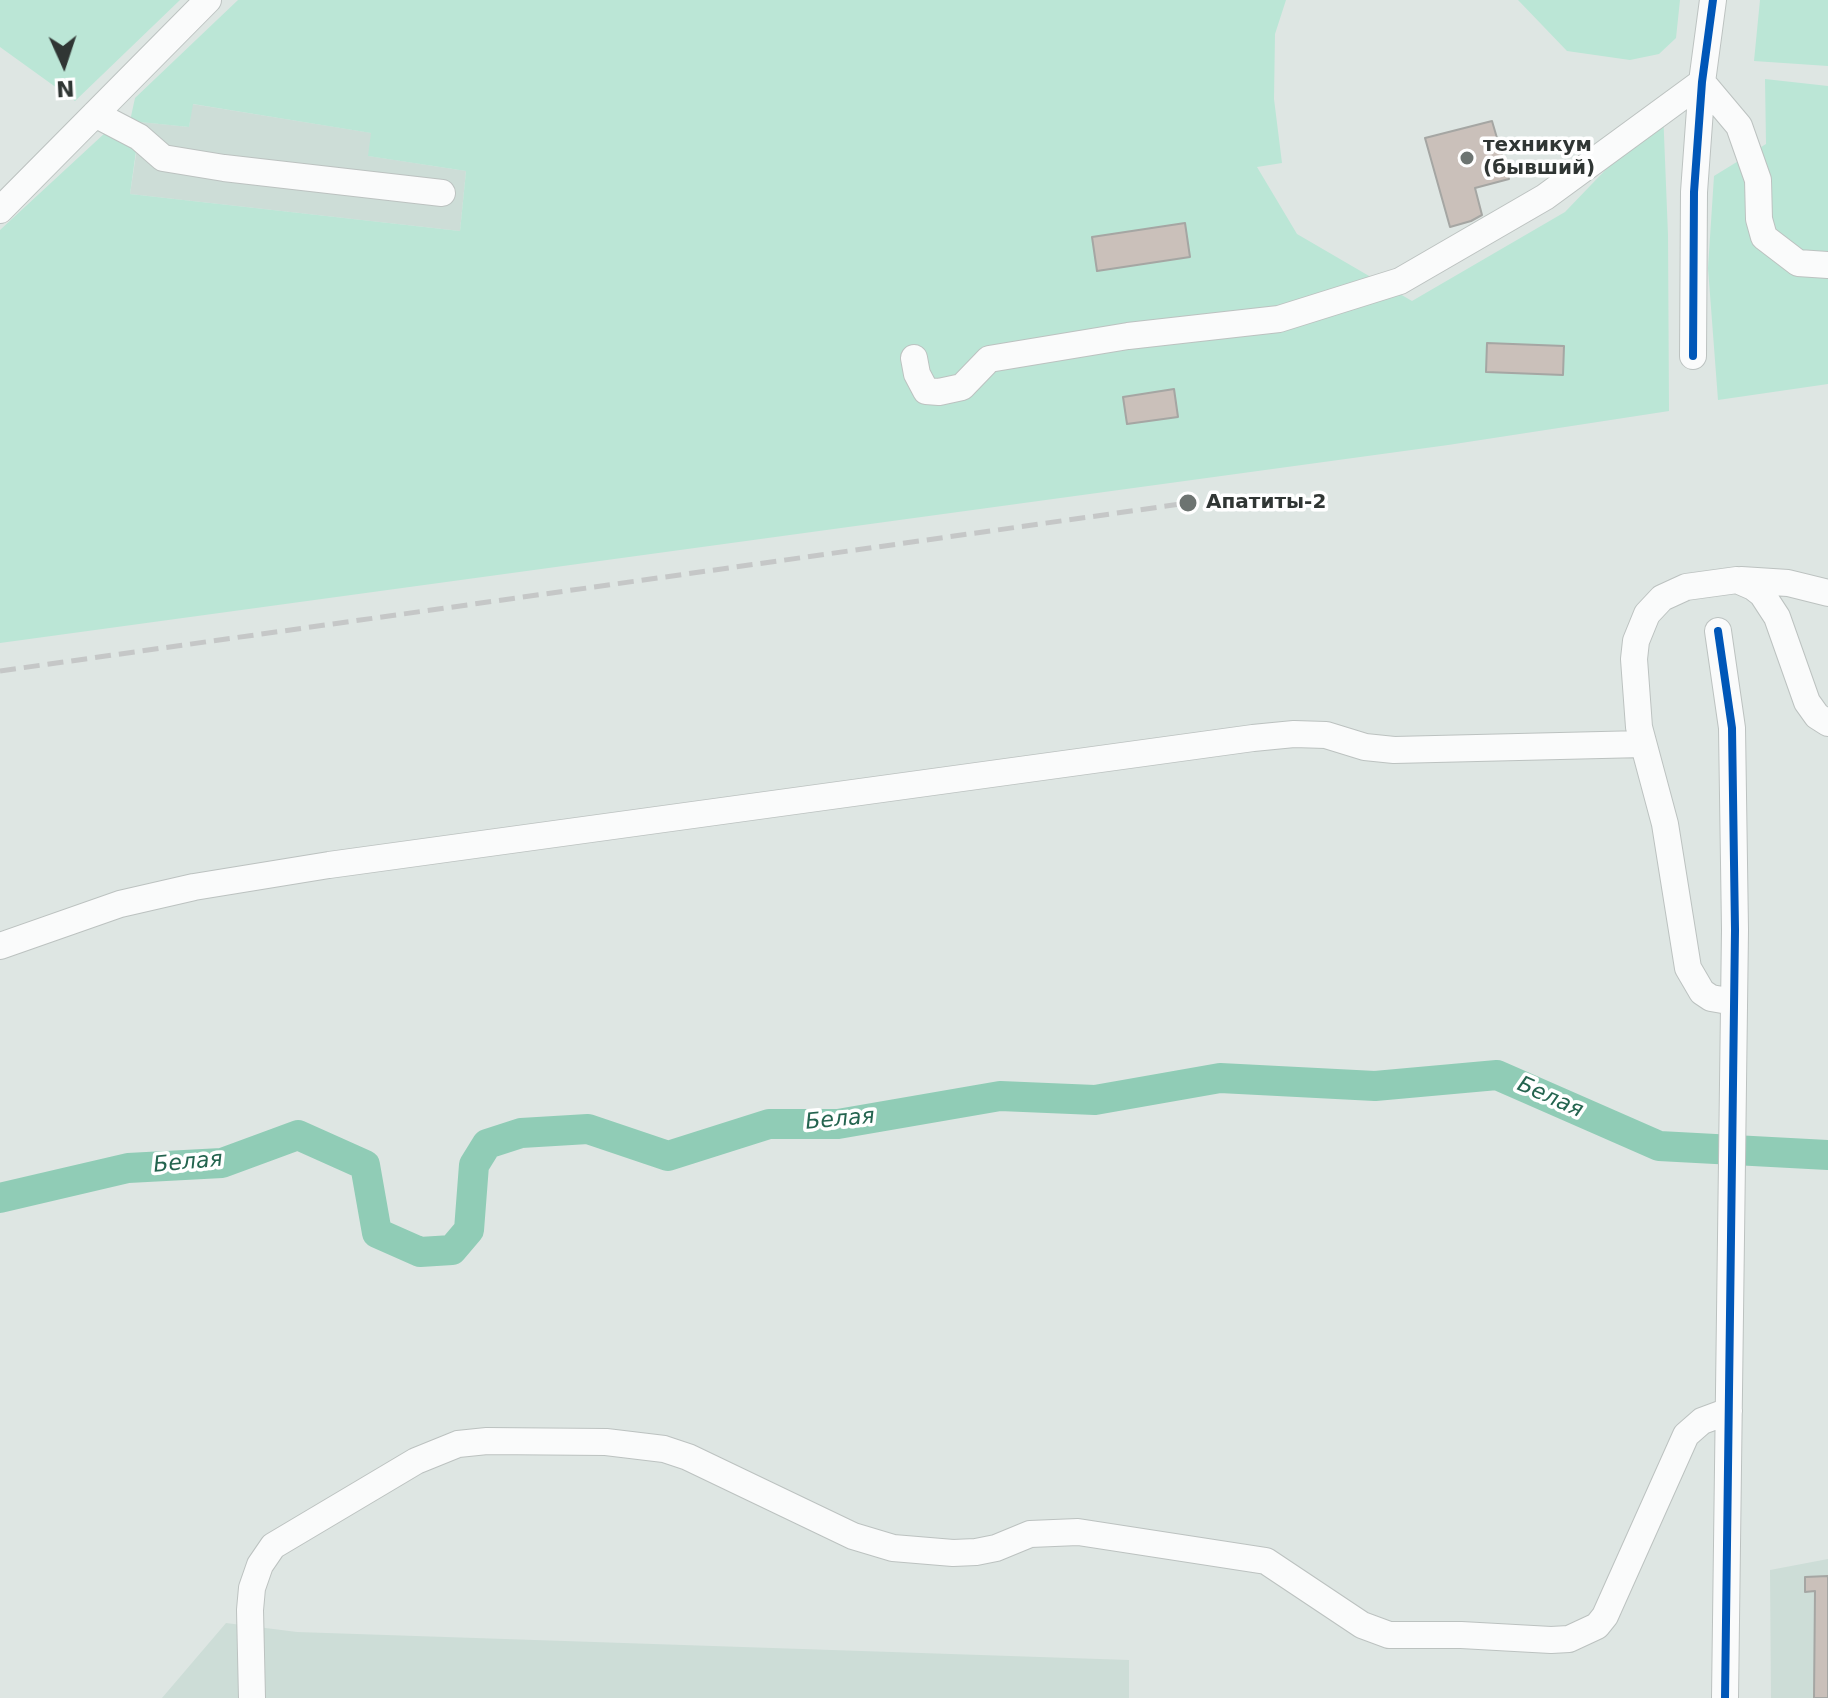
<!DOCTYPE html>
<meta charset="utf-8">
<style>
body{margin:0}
#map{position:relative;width:1828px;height:1698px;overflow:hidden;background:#dee6e3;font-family:"DejaVu Sans",sans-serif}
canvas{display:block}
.north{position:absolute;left:24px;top:24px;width:80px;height:80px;-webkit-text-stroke:6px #fff;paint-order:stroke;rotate:177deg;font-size:22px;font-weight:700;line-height:32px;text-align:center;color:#303634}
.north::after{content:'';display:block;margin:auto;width:28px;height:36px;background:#303634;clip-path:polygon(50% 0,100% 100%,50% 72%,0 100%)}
</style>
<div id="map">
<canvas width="1828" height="1698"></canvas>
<div class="north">N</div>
</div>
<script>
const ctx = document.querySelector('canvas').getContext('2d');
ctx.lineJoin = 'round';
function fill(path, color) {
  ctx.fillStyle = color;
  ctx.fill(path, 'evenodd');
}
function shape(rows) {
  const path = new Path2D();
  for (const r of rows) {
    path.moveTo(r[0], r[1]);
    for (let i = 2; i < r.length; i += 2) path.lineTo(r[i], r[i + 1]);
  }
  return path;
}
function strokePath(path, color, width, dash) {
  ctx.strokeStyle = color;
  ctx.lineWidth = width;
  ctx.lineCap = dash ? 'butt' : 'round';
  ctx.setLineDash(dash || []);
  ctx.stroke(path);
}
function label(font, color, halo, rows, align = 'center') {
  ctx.font = font + ' "DejaVu Sans",sans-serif';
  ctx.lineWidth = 7;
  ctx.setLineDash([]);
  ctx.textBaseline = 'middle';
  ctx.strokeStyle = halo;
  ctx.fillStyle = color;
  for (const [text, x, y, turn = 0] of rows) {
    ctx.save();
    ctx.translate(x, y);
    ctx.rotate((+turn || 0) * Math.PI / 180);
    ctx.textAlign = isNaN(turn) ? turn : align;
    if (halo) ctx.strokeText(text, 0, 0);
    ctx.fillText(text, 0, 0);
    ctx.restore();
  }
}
fill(shape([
 [192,104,372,133,369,156,466,171,460,231,130,194,141,122,189,127],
 [1828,1559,1828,1698,1771,1698,1770,1570],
 [226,1623,297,1632,1129,1660,1129,1698,162,1698]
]), '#cdddd7');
fill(shape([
 [0,0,180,0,75,101,0,47],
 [238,0,1286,0,1275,34,1274,99,1282,163,1257,167,1297,234,1412,301,1565,212,1663,110,1668,235,1669,411,1448,445,0,643,0,230,106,132,136,151,130,194,460,231,466,171,368,156,371,133,193,104,189,127,130,121,135,98],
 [1518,0,1680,0,1676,38,1659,54,1630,60,1567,51],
 [1760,0,1828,0,1828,66,1754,61],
 [1765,79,1828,86,1828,384,1718,400,1708,268,1714,176,1766,144]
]), '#bbe6d6');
strokePath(shape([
 [0,1198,128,1168,222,1163,298,1135,365,1165,377,1233,420,1252,452,1250,469,1230,474,1165,487,1144,521,1133,588,1129,668,1156,769,1124,838,1124,1000,1096,1095,1100,1220,1078,1375,1086,1497,1075,1659,1146,1828,1155]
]), '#90ccb6', 30);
const building = shape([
 [1492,121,1509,179,1475,188,1482,215,1471,221,1450,227,1425,138,1492,121],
 [1185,223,1190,257,1097,271,1092,237,1185,223],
 [1487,343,1564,346,1563,375,1486,372,1487,343],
 [1174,389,1178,417,1127,424,1123,397,1174,389],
 [1828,1576,1828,1698,1814,1698,1815,1591,1805,1592,1805,1577,1828,1576]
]);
fill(building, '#cac0ba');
strokePath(building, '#a5a6a3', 2);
const minor = shape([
 [95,114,139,137,163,158,224,168,442,193],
 [0,210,208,0],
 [1693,356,1694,192,1702,82,1713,0],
 [914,358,917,374,926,391,939,392,962,387,989,359,1128,336,1279,319,1400,281,1545,197,1702,82,1739,126,1758,180,1759,219,1764,237,1798,263,1828,265],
 [1741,580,1788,583,1828,593],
 [1718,631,1732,728,1735,930,1725,1698],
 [0,946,120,904,194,887,329,865,1253,738,1294,734,1326,735,1365,747,1394,750,1643,744],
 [1734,1002,1711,998,1702,992,1688,968,1665,824,1639,727,1634,659,1636,641,1647,614,1662,598,1686,587,1737,580,1753,587,1762,594,1777,617,1807,702,1817,716,1828,723],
 [252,1698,250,1610,252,1588,260,1565,273,1546,416,1461,458,1444,487,1441,606,1442,664,1449,688,1457,853,1536,893,1548,953,1553,976,1552,996,1548,1030,1534,1078,1532,1266,1561,1362,1625,1389,1635,1461,1635,1551,1640,1569,1639,1597,1626,1605,1616,1686,1435,1702,1421,1729,1411]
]);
strokePath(minor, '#bcc2c0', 28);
strokePath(minor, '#fafbfb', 26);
strokePath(shape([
 [0,671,1188,503]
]), '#c5c7c7', 5, [16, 8]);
strokePath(shape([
 [1693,356,1694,192,1702,82,1713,0],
 [1718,631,1732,728,1735,930,1725,1698]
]), '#0057b8', 8);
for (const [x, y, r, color] of [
 [1467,158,8,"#6d7471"],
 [1188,503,10,"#6d7471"]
]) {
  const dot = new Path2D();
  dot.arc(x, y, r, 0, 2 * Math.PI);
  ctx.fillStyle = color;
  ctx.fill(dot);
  strokePath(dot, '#fff', 3);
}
label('bold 20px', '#303634', '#fff', [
 ["техникум",1483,146],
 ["(бывший)",1483,169],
 ["Апатиты-2",1206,503]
], 'left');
label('italic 22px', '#24644f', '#fff', [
 ["Белая",1550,1098,24],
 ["Белая",840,1120,-5],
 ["Белая",188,1163,-5]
]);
</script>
